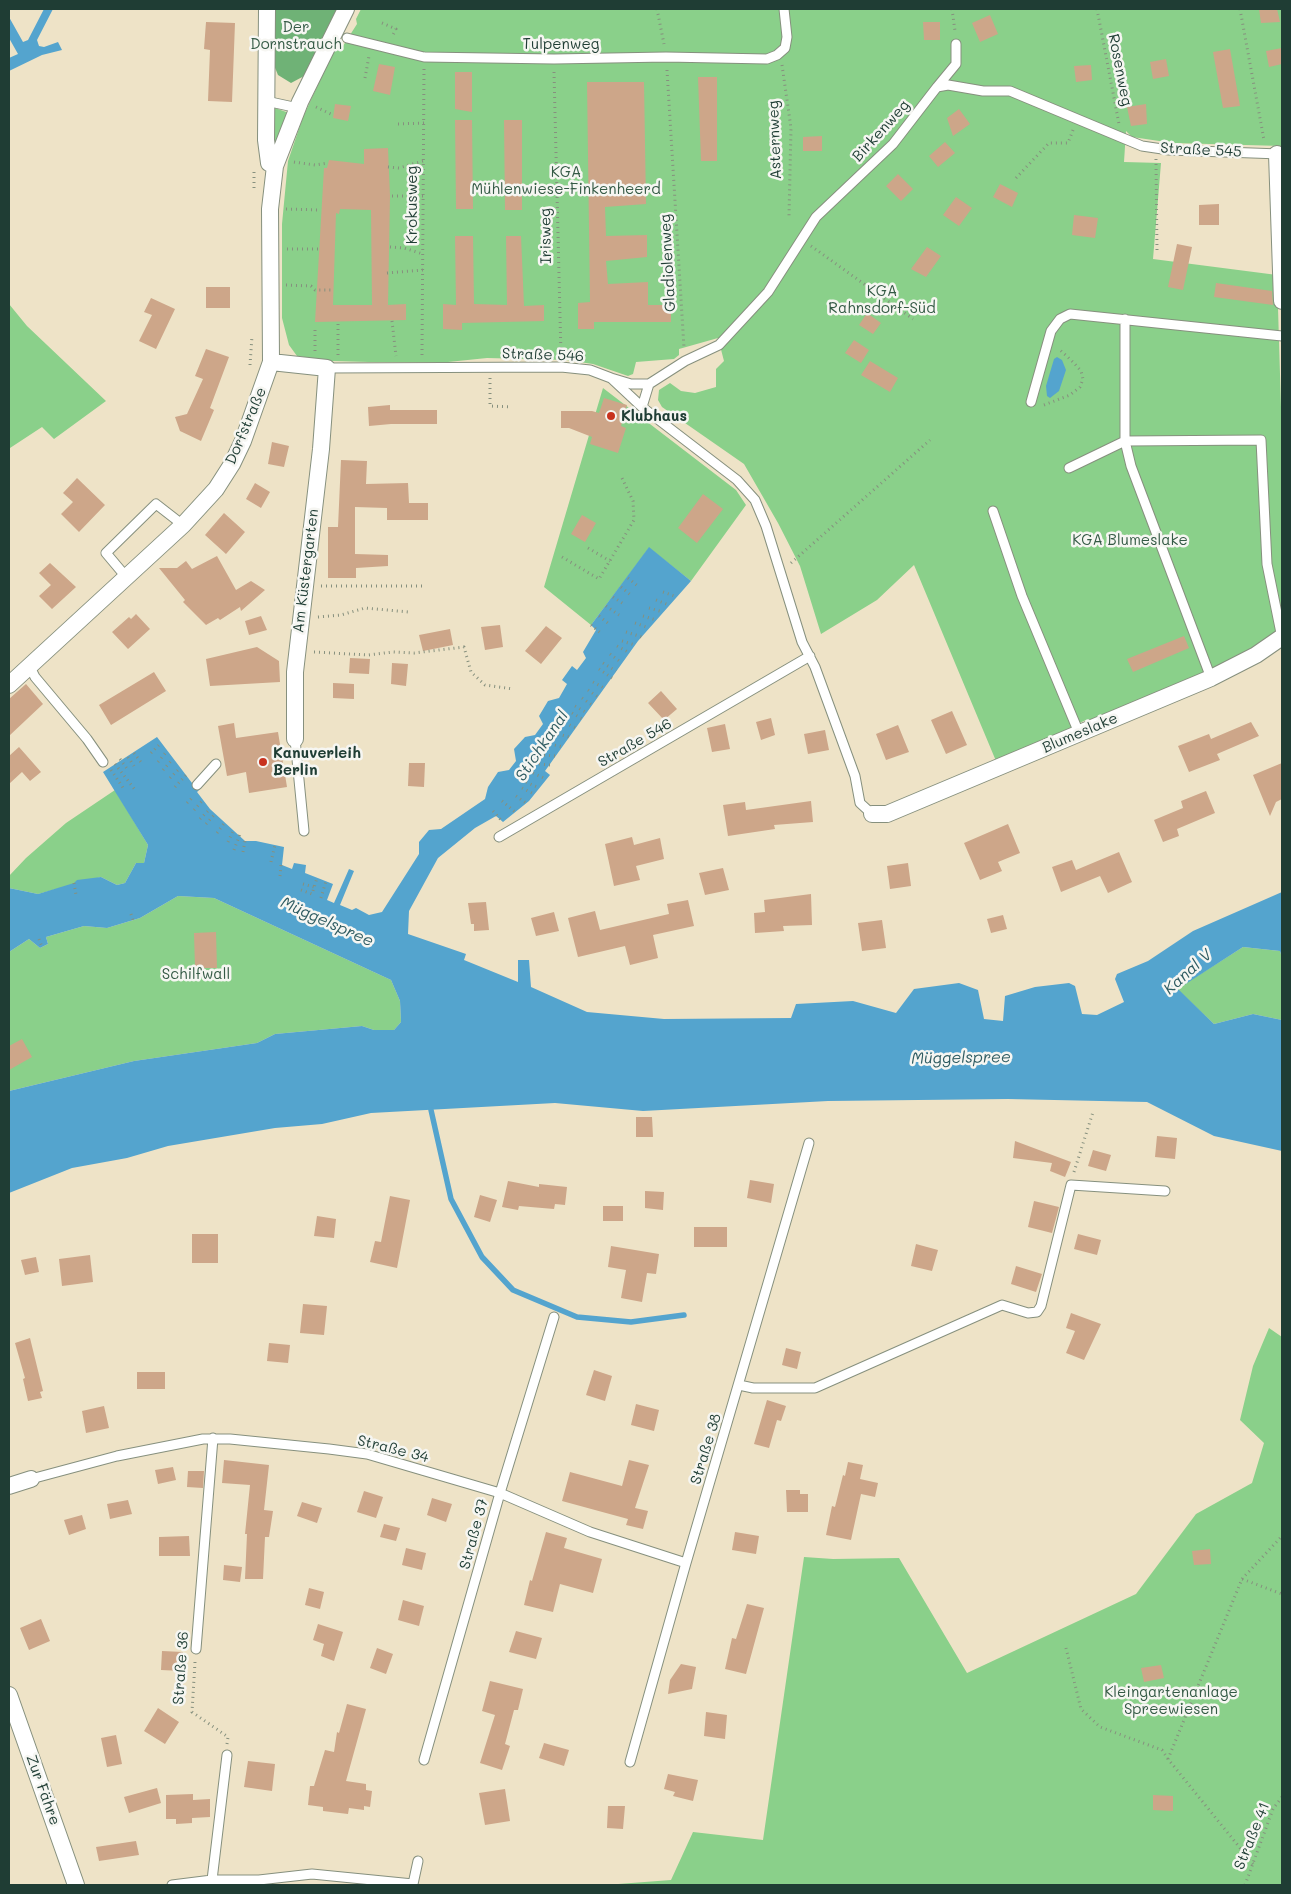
<!DOCTYPE html>
<meta charset="utf-8">
<style>
body{margin:0}
#map{position:relative;width:1291px;height:1894px;overflow:hidden;background:#eee3c7;font-family:Mali,sans-serif}
canvas{display:block}
.frame{position:absolute;inset:0;border:10px solid #1f3d34;pointer-events:none}
</style>
<div id="map">
<canvas width="1291" height="1894"></canvas>
<div class="frame"></div>
</div>
<script>
const ctx = document.querySelector('canvas').getContext('2d');
ctx.lineJoin = 'round';
function fill(path, color) {
  ctx.fillStyle = color;
  ctx.fill(path, 'evenodd');
}
function shape(rows) {
  const path = new Path2D();
  for (const r of rows) {
    path.moveTo(r[0], r[1]);
    for (let i = 2; i < r.length; i += 2) path.lineTo(r[i], r[i + 1]);
  }
  return path;
}
function strokePath(path, color, width, dash) {
  ctx.strokeStyle = color;
  ctx.lineWidth = width;
  ctx.lineCap = dash ? 'butt' : 'round';
  ctx.setLineDash(dash || []);
  ctx.stroke(path);
}
function label(font, color, halo, rows, align = 'center') {
  ctx.font = font + ' Mali,sans-serif';
  ctx.lineWidth = 5;
  ctx.setLineDash([]);
  ctx.textBaseline = 'middle';
  ctx.strokeStyle = halo;
  ctx.fillStyle = color;
  for (const [text, x, y, turn = 0] of rows) {
    ctx.save();
    ctx.translate(x, y);
    ctx.rotate((+turn || 0) * Math.PI / 180);
    ctx.textAlign = isNaN(turn) ? turn : align;
    if (halo) ctx.strokeText(text, 0, 0);
    ctx.fillText(text, 0, 0);
    ctx.restore();
  }
}
fill(shape([
 [361,9,1282,9,1282,146,1173,143,1132,137,1126,131,1124,162,1161,163,1153,259,1277,275,1282,440,1282,628,1248,654,1097,720,1086,720,1075,725,1071,727,1072,730,996,761,914,565,877,600,821,634,800,566,778,523,744,464,662,407,658,400,659,390,670,383,681,391,695,393,716,387,716,369,724,361,718,338,679,349,679,355,674,359,636,362,633,374,628,376,593,364,566,360,487,358,448,362,369,362,332,361,297,356,289,345,282,318,282,224,288,161,303,117,335,48,343,46,357,24,356,19],
 [275,108,289,113,272,155,269,110],
 [9,304,27,326,106,401,54,439,42,427,10,448],
 [603,388,736,490,746,505,691,581,649,548,591,625,544,587],
 [115,790,148,845,144,863,136,863,125,883,117,885,101,877,38,894,9,888,9,876,26,858,66,823],
 [178,896,214,898,391,980,400,1001,401,1022,394,1030,374,1030,362,1026,275,1034,257,1043,134,1061,9,1091,9,952,29,939,40,948,48,944,46,937,84,926,107,928,140,918],
 [1243,947,1280,951,1282,958,1282,1020,1253,1014,1214,1024,1177,989],
 [1269,1328,1282,1337,1282,1885,605,1885,671,1880,693,1832,763,1840,804,1557,833,1559,899,1558,967,1673,1136,1594,1196,1514,1252,1483,1264,1443,1240,1420,1253,1366]
]), '#8ad08a');
fill(shape([
 [271,9,338,9,306,75,291,83,278,75,271,58]
]), '#6fb276');
fill(shape([
 [44,9,53,9,37,40,39,46,44,47,58,42,62,50,42,55,9,71,9,58,18,54,9,38,9,17,23,42,28,40],
 [1057,357,1062,360,1066,370,1059,391,1050,398,1047,396,1046,386,1054,359],
 [649,547,691,581,638,641,545,771,550,775,529,801,503,822,496,816,475,828,438,858,409,911,408,934,466,954,464,960,518,982,518,960,529,960,531,987,587,1012,664,1019,791,1018,796,1004,853,1001,896,1013,914,989,959,983,978,990,984,1019,1003,1021,1005,996,1035,987,1069,983,1075,986,1082,1014,1097,1015,1124,1002,1115,979,1117,974,1148,961,1193,931,1282,892,1282,958,1280,951,1243,947,1178,989,1214,1024,1253,1014,1282,1020,1282,1151,1214,1136,1147,1102,1008,1099,828,1101,643,1111,555,1103,371,1113,322,1124,275,1128,168,1146,127,1158,72,1168,9,1193,9,1091,134,1061,257,1043,275,1034,362,1026,374,1030,394,1030,401,1022,400,1001,391,980,214,898,178,896,140,918,107,928,84,926,46,937,48,944,40,948,29,939,9,952,9,888,38,894,74,883,77,880,101,877,117,885,125,883,136,863,144,863,148,845,103,772,157,737,192,783,195,781,200,789,197,792,210,809,245,841,256,841,284,847,282,865,292,869,294,863,306,865,305,873,333,884,327,900,334,903,349,869,354,871,340,905,352,910,356,908,369,915,382,912,419,854,419,842,429,830,441,829,485,799,488,787,498,772,509,770,516,761,514,749,525,737,535,735,543,724,539,716,548,701,559,698,567,684,562,680,572,666,577,670,586,658,583,652,596,630,591,625]
]), '#54a4ce');
strokePath(shape([
 [431,1110,451,1199,482,1257,513,1290,577,1317,631,1322,684,1315]
]), '#54a4ce', 5.5);
fill(shape([
 [1259,9,1277,9,1280,22,1261,23],
 [990,15,998,34,980,42,972,23],
 [206,22,235,23,232,102,208,101,210,50,204,49],
 [923,22,940,22,940,40,924,40],
 [1282,48,1282,64,1269,67,1266,51],
 [1230,49,1240,106,1223,108,1213,52],
 [1166,59,1169,76,1153,79,1150,62],
 [379,64,395,67,390,95,373,91],
 [1091,65,1092,80,1076,82,1074,66],
 [455,72,472,72,472,112,455,109],
 [698,77,717,77,717,161,701,161],
 [587,82,644,82,646,204,605,207,606,236,647,235,647,257,606,261,608,284,648,282,648,305,671,305,671,322,594,322,594,329,578,329,578,303,590,302],
 [335,104,351,106,348,121,333,118],
 [1146,104,1147,124,1131,126,1127,107],
 [959,109,970,124,953,136,947,118],
 [455,120,472,120,473,209,456,209],
 [504,120,522,120,522,210,505,210],
 [822,136,822,151,803,151,803,137],
 [945,142,955,153,938,167,929,156],
 [388,148,390,196,388,305,406,304,406,320,315,322,324,168,327,168,329,160,364,164,364,149],
 [340,209,371,210,372,305,333,305,336,213,339,214],
 [898,174,913,189,901,201,886,186],
 [1000,184,1018,193,1012,207,993,197],
 [956,197,972,208,959,226,943,215],
 [1219,204,1219,225,1199,225,1199,205],
 [1074,215,1098,218,1095,238,1072,235],
 [455,236,473,236,474,304,507,305,506,236,521,236,524,306,544,305,544,321,462,323,462,330,443,329,443,304,456,305],
 [1177,244,1192,247,1183,290,1168,287],
 [927,247,941,256,926,277,911,269],
 [1216,283,1272,291,1273,305,1214,297],
 [206,287,230,287,230,308,206,308],
 [151,298,175,309,156,349,139,341,152,315,144,312],
 [867,313,881,323,873,334,859,325],
 [854,340,869,350,861,363,845,353],
 [206,349,229,357,210,408,214,410,201,441,180,431,175,417,187,414,203,379,195,376],
 [870,361,898,378,890,392,861,375],
 [604,398,627,405,621,426,626,428,618,453,590,444,592,437,569,428,561,428,561,411,592,411,599,413],
 [390,405,390,410,437,410,437,424,391,424,369,426,368,407],
 [272,442,289,446,284,467,268,464],
 [341,460,367,461,366,484,408,483,409,503,428,503,428,520,387,520,387,508,355,507,355,554,388,555,388,566,356,568,356,578,328,578,328,527,338,527],
 [77,478,105,505,79,532,61,514,73,502,63,493],
 [255,483,270,492,261,508,246,499],
 [703,494,723,509,697,543,678,528],
 [224,513,245,532,226,554,205,535],
 [582,515,596,523,585,542,571,534],
 [217,556,236,590,251,581,265,590,241,611,240,607,220,620,218,618,206,625,183,602,185,600,159,568,177,568,186,561,192,569],
 [50,563,76,587,52,609,39,596,51,585,39,573],
 [136,614,150,629,128,649,112,632,129,617,131,619],
 [261,616,267,630,249,635,245,621],
 [500,625,503,647,485,650,481,627],
 [546,626,562,638,541,664,525,651],
 [450,629,453,645,423,651,419,635],
 [1184,636,1189,648,1133,672,1127,659],
 [257,647,279,661,280,682,210,686,206,659],
 [350,658,370,659,369,674,349,673],
 [392,663,408,664,406,686,391,684],
 [154,672,166,691,111,725,99,705],
 [333,683,354,684,354,699,333,698],
 [26,684,43,704,9,736,9,699],
 [661,691,677,709,664,720,648,703],
 [952,711,967,745,946,754,931,720],
 [771,718,775,735,761,740,756,722],
 [1251,722,1259,736,1217,754,1220,760,1189,772,1178,746,1209,734,1211,739],
 [234,723,236,738,278,732,287,787,249,793,246,772,227,776,218,726],
 [725,724,730,749,712,752,707,728],
 [898,725,909,752,886,760,876,734],
 [825,730,829,750,808,754,804,734],
 [19,747,41,772,30,781,22,772,9,784,9,756],
 [409,763,425,763,424,787,408,786],
 [1282,763,1282,799,1276,802,1270,816,1253,775],
 [1206,791,1215,813,1177,829,1179,836,1163,842,1154,820,1183,808,1181,801],
 [811,801,813,822,774,825,775,829,728,836,723,805,745,802,746,810],
 [1008,824,1020,853,998,862,1002,871,980,880,964,843],
 [632,837,634,845,660,838,664,859,636,866,640,880,614,886,605,844],
 [1119,852,1132,882,1108,893,1100,876,1061,892,1052,867,1072,860,1076,870],
 [908,863,911,886,890,889,887,866],
 [723,868,729,890,705,895,699,873],
 [811,894,812,925,783,926,784,931,755,933,754,913,765,912,764,900],
 [688,900,694,926,653,935,658,958,630,965,625,946,578,957,568,918,595,911,600,930,669,914,667,904],
 [486,902,489,930,474,931,474,924,471,924,468,903],
 [554,912,559,931,536,936,531,918],
 [1003,915,1007,929,991,933,987,919],
 [882,920,886,948,862,951,858,923],
 [216,932,217,968,195,968,194,933],
 [22,1039,32,1057,9,1070,9,1046],
 [636,1117,652,1117,653,1137,636,1137],
 [1157,1136,1177,1138,1175,1159,1155,1157],
 [1015,1141,1071,1162,1065,1177,1050,1171,1052,1163,1013,1158],
 [1093,1150,1111,1155,1106,1171,1088,1166],
 [750,1180,774,1184,771,1203,747,1198],
 [508,1181,539,1187,539,1184,567,1187,565,1205,555,1204,554,1209,519,1206,518,1210,502,1207],
 [645,1191,664,1192,663,1210,645,1208],
 [480,1195,497,1200,490,1222,474,1217],
 [390,1196,410,1200,397,1268,370,1262,375,1241,381,1242],
 [1034,1201,1059,1207,1052,1233,1028,1227],
 [603,1206,623,1206,623,1221,603,1221],
 [317,1216,336,1219,334,1238,314,1236],
 [694,1227,727,1227,727,1247,694,1247],
 [192,1234,218,1234,218,1263,192,1263],
 [1078,1234,1101,1240,1097,1255,1074,1249],
 [916,1244,938,1250,932,1271,911,1266],
 [611,1246,659,1254,656,1274,647,1273,642,1302,621,1298,626,1270,608,1267],
 [90,1255,93,1282,62,1286,59,1259],
 [36,1257,39,1272,25,1275,21,1260],
 [1016,1266,1042,1274,1036,1292,1011,1284],
 [303,1304,327,1306,324,1335,300,1333],
 [1071,1313,1101,1324,1084,1360,1066,1353,1075,1331,1066,1328],
 [30,1338,43,1391,40,1392,42,1398,28,1401,23,1379,25,1378,15,1343],
 [269,1343,290,1345,288,1363,267,1361],
 [786,1348,801,1352,797,1369,782,1365],
 [594,1370,612,1376,605,1401,586,1395],
 [137,1372,165,1372,165,1389,137,1389],
 [767,1400,786,1406,781,1421,777,1420,769,1448,754,1444],
 [636,1404,659,1410,654,1431,631,1425],
 [104,1406,109,1428,86,1433,82,1411],
 [224,1460,269,1465,264,1510,273,1511,269,1537,265,1537,263,1579,245,1579,247,1534,245,1534,250,1485,222,1483],
 [629,1460,649,1465,635,1508,648,1511,643,1529,626,1525,628,1519,562,1501,570,1472,622,1486],
 [848,1462,863,1465,860,1479,878,1483,875,1497,861,1494,851,1540,826,1535,832,1506,835,1507,843,1475,845,1476],
 [173,1467,176,1480,158,1484,155,1470],
 [188,1471,204,1471,203,1488,187,1487],
 [786,1490,800,1490,800,1494,808,1494,808,1512,787,1512],
 [364,1491,383,1497,376,1518,357,1512],
 [432,1498,452,1504,446,1522,427,1515],
 [128,1500,132,1514,110,1519,107,1504],
 [302,1502,322,1508,317,1523,297,1516],
 [82,1515,86,1529,69,1535,64,1520],
 [384,1524,400,1528,396,1541,380,1537],
 [546,1532,567,1538,564,1548,602,1559,593,1593,560,1584,553,1612,524,1605,530,1580,532,1581],
 [735,1532,759,1536,756,1554,732,1550],
 [189,1536,190,1556,159,1556,159,1537],
 [406,1548,426,1553,422,1570,402,1565],
 [1210,1549,1211,1564,1194,1565,1192,1551],
 [224,1565,242,1567,240,1582,223,1580],
 [309,1588,324,1592,320,1609,305,1605],
 [403,1600,424,1606,419,1626,398,1620],
 [747,1604,764,1608,746,1674,725,1669,732,1638,736,1639],
 [41,1619,50,1641,29,1650,20,1628],
 [318,1624,343,1632,334,1661,321,1656,324,1644,313,1640],
 [516,1631,542,1638,536,1659,509,1652],
 [377,1648,393,1654,386,1674,370,1668],
 [162,1651,183,1652,182,1671,161,1670],
 [681,1664,696,1667,692,1689,668,1694,670,1680],
 [1161,1665,1164,1678,1144,1682,1141,1668],
 [490,1681,523,1689,518,1710,514,1710,505,1744,510,1746,502,1770,480,1763,495,1715,482,1711],
 [347,1704,366,1709,346,1781,366,1784,366,1790,372,1791,370,1807,364,1806,364,1810,349,1808,348,1814,323,1811,323,1807,308,1805,310,1786,314,1786,325,1750,334,1752,337,1732,339,1733],
 [158,1708,179,1722,165,1744,144,1731],
 [706,1712,727,1715,725,1739,704,1736],
 [116,1735,122,1764,107,1767,101,1738],
 [544,1743,569,1750,564,1766,539,1758],
 [248,1761,275,1764,272,1791,244,1787],
 [668,1774,698,1780,693,1801,673,1796,675,1792,664,1789],
 [157,1788,161,1803,129,1813,124,1797],
 [505,1789,510,1821,485,1825,479,1793],
 [193,1794,193,1800,210,1799,210,1817,192,1818,192,1823,176,1824,176,1819,166,1819,166,1795],
 [1153,1795,1173,1796,1173,1811,1153,1810],
 [608,1806,625,1806,623,1829,607,1828],
 [136,1841,139,1855,99,1861,96,1847]
]), '#cda689');
const lane = shape([
 [347,38,424,57,554,59,666,57,767,59,777,55,785,48,787,37,784,9],
 [937,87,956,64,956,44],
 [266,101,298,108],
 [1125,319,1125,441,1131,466,1211,678],
 [327,368,561,367,590,370,611,378,642,407,737,480,755,500,766,526,802,642,815,667,855,776,860,803,872,814],
 [611,378,631,384,649,384,685,361,719,345,768,292,816,217,893,144,937,87,948,85,983,91,1010,91,1142,146,1169,150,1280,154],
 [1031,402,1051,331,1060,319,1070,314,1282,336],
 [642,407,649,384],
 [1069,468,1125,441,1261,440,1267,564,1282,638],
 [993,511,1022,596,1079,733],
 [127,578,106,553,156,504,183,525],
 [30,667,35,677,87,739,103,762],
 [295,739,304,831],
 [197,785,216,764],
 [499,837,810,656],
 [739,1385,753,1388,815,1388,1002,1305,1028,1313,1037,1312,1041,1306,1071,1185,1165,1191],
 [31,1479,117,1456,203,1439,230,1439,329,1449,367,1454,500,1493,590,1532,686,1563],
 [196,1649,213,1438],
 [424,1760,500,1493,554,1317],
 [630,1762,686,1563,809,1143],
 [212,1880,227,1755],
 [172,1885,212,1880,259,1880,312,1874,413,1884,418,1861]
]);
const street = shape([
 [267,9,266,140,269,163,275,166],
 [1277,154,1282,301],
 [271,362,327,368,321,449,295,672,295,739],
 [9,685,183,525,216,489,232,464,243,441,271,362,270,209,275,166,300,102,346,9],
 [872,814,887,814,1211,678,1256,655,1282,637],
 [9,1486,31,1479],
 [9,1695,76,1885]
]);
strokePath(lane, '#86907e', 11);
strokePath(street, '#86907e', 18);
strokePath(shape([
 [657,9,664,44],
 [952,9,955,31],
 [1097,9,1119,124],
 [1240,9,1264,140],
 [382,23,396,29,392,37],
 [782,65,791,128,789,216],
 [667,70,684,348],
 [554,72,561,356],
 [365,78,369,56],
 [316,107,333,115],
 [398,124,424,123],
 [1156,159,1157,250],
 [294,162,315,165,328,163],
 [388,167,399,168,423,161],
 [1016,178,1049,143,1068,143,1073,130],
 [254,188,254,169],
 [392,196,423,196],
 [286,209,320,210],
 [811,246,913,319],
 [390,247,404,248,423,254],
 [287,249,319,249],
 [387,273,423,270],
 [286,285,311,286,315,290,333,290],
 [392,321,396,356],
 [315,351,315,327],
 [338,355,338,320],
 [422,355,424,69],
 [250,365,252,336],
 [490,378,490,406,511,407],
 [1044,405,1070,395,1080,387,1083,379,1081,371,1073,362,1059,349],
 [588,548,610,561],
 [562,557,599,579,634,520,633,501,621,476],
 [791,563,930,440],
 [628,578,639,587],
 [321,586,422,586],
 [621,587,632,596],
 [663,592,677,597],
 [613,597,625,605],
 [656,600,669,605],
 [606,606,619,615],
 [649,608,663,612],
 [599,616,609,624],
 [643,616,656,620],
 [318,617,341,615,365,608,409,612],
 [635,623,649,628],
 [591,625,602,634],
 [626,632,642,637],
 [622,641,635,645],
 [617,646,630,653],
 [314,652,368,655,393,652,414,653,464,647,471,672,485,685,513,689],
 [610,654,622,663],
 [603,663,616,671],
 [599,669,612,678],
 [593,682,604,688],
 [588,690,598,697],
 [582,698,592,705],
 [575,706,587,713],
 [572,713,582,719],
 [565,723,576,728],
 [558,734,569,737],
 [550,744,563,747],
 [134,753,143,765],
 [151,753,161,743],
 [544,755,556,756],
 [128,757,134,766],
 [120,759,128,770],
 [158,762,167,751],
 [115,764,136,791],
 [539,764,550,765],
 [111,770,124,789],
 [163,770,173,759],
 [533,773,546,779],
 [170,778,180,768],
 [526,782,539,788],
 [175,787,186,775],
 [522,788,534,794],
 [516,796,526,803],
 [502,801,515,812],
 [187,803,194,796],
 [194,810,203,800],
 [493,811,501,820],
 [200,819,210,809],
 [206,824,215,814],
 [217,833,225,822],
 [228,842,234,829],
 [234,850,240,834],
 [243,852,245,841],
 [271,862,275,845],
 [280,876,281,865],
 [74,883,76,895],
 [303,884,314,887],
 [301,890,312,894,317,878],
 [321,898,326,881],
 [131,914,133,920],
 [39,939,42,947],
 [1074,1172,1093,1112],
 [1242,1579,1282,1536],
 [1066,1648,1081,1709,1100,1727,1162,1750,1168,1759],
 [195,1662,192,1712,228,1737,227,1744],
 [1253,1864,1168,1759,1242,1579,1282,1594],
 [1245,1885,1273,1809,1282,1797]
]), '#86907e', 3, [1, 4]);
strokePath(lane, '#fff', 9);
strokePath(street, '#fff', 16);
for (const [x, y, r, color] of [
 [611,416,5,"#c8321e"],
 [263,762,5,"#c8321e"]
]) {
  const dot = new Path2D();
  dot.arc(x, y, r, 0, 2 * Math.PI);
  ctx.fillStyle = color;
  ctx.fill(dot);
  strokePath(dot, '#f6f6f2', 2);
}
label('15px', '#345a45', '#f6f6f2', [
 ["Der",296,27],
 ["Dornstrauch",296,44],
 ["KGA",566,172],
 ["Mühlenwiese-Finkenheerd",566,189],
 ["KGA",882,291],
 ["Rahnsdorf-Süd",882,308],
 ["KGA Blumeslake",1130,540],
 ["Schilfwall",196,974],
 ["Kleingartenanlage",1171,1692],
 ["Spreewiesen",1171,1709]
]);
label('15px', '#1f3d34', '#f6f6f2', [
 ["Tulpenweg",561,44],
 ["Rosenweg",1120,70,79],
 ["Birkenweg",881,131,-48],
 ["Asternweg",775,140,-92],
 ["Straße 545",1201,150,3],
 ["Krokusweg",412,205,-90],
 ["Irisweg",546,236,-91],
 ["Gladiolenweg",668,263,-93],
 ["Straße 546",543,355,2],
 ["Dorfstraße",246,426,-67],
 ["Am Küstergarten",306,571,-83],
 ["Blumeslake",1080,733,-23],
 ["Straße 546",635,743,-30],
 ["Straße 34",393,1449,14],
 ["Straße 38",706,1449,-73],
 ["Straße 37",474,1534,-75],
 ["Straße 36",181,1668,-86],
 ["Zur Fähre",43,1790,70],
 ["Straße 41",1252,1836,-68]
]);
label('bold 15px', '#1f3d34', '#f6f6f2', [
 ["Klubhaus",621,416],
 ["Kanuverleih",273,753],
 ["Berlin",273,770]
], 'left');
label('italic 16px', '#2f5c62', '#f6f6f2', [
 ["Stichkanal",542,746,-56],
 ["Müggelspree",327,922,24],
 ["Kanal V",1188,972,-42],
 ["Müggelspree",961,1058,-1]
]);
</script>
